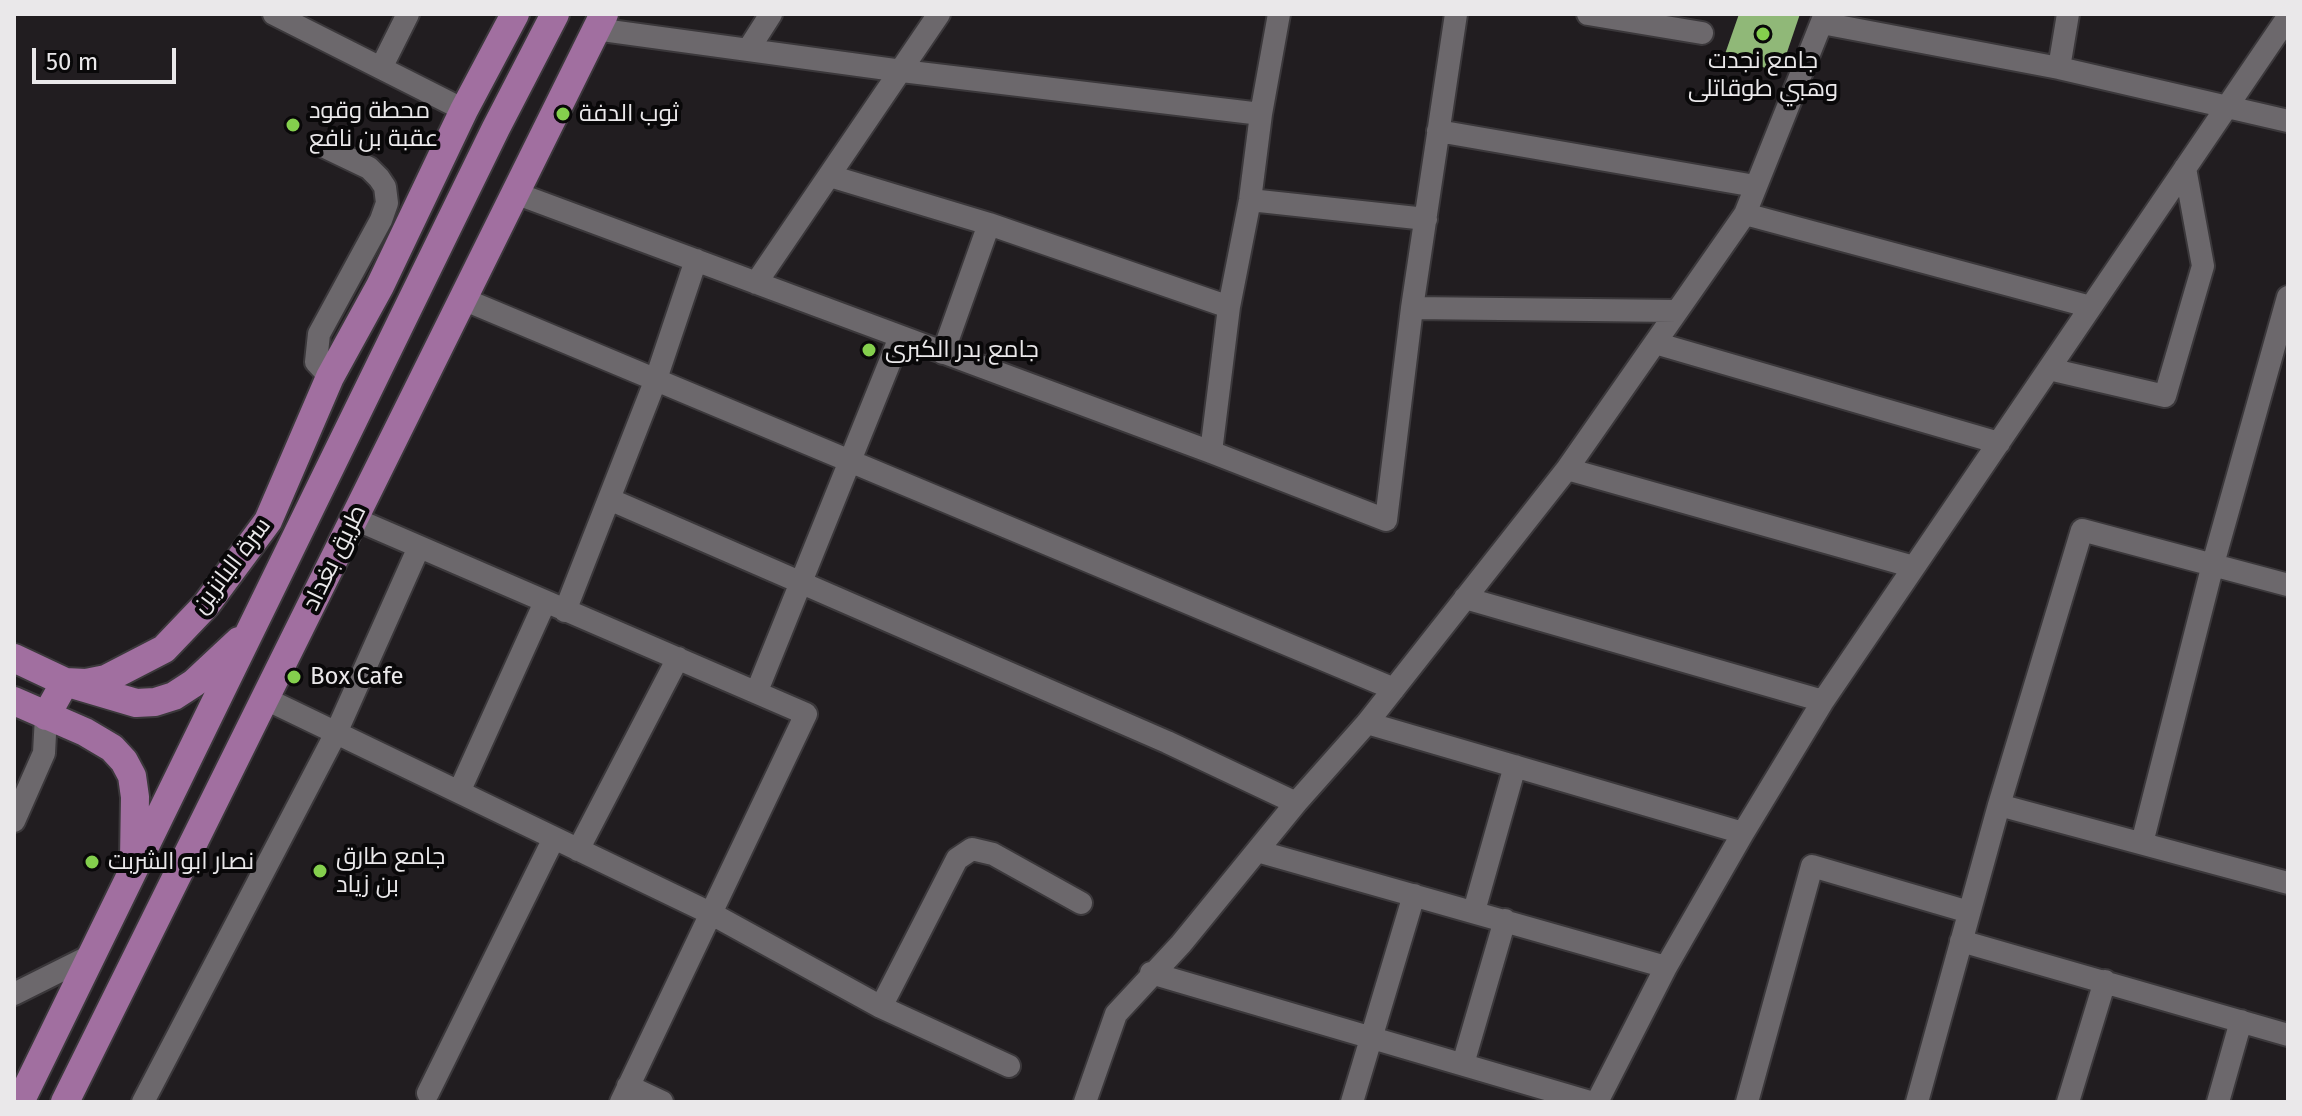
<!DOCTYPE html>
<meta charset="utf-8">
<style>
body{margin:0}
#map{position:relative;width:2302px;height:1116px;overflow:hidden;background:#211d20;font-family:"Fira Sans",sans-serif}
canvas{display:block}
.frame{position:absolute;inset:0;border:16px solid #eae8ea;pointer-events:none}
.scale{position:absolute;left:32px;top:48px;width:144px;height:36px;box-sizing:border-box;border:4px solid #eae8ea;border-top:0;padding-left:10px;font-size:24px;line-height:28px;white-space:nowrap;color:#eae8ea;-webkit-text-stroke:6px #090809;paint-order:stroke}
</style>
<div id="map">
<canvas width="2302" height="1116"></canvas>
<div class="frame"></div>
<div class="scale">50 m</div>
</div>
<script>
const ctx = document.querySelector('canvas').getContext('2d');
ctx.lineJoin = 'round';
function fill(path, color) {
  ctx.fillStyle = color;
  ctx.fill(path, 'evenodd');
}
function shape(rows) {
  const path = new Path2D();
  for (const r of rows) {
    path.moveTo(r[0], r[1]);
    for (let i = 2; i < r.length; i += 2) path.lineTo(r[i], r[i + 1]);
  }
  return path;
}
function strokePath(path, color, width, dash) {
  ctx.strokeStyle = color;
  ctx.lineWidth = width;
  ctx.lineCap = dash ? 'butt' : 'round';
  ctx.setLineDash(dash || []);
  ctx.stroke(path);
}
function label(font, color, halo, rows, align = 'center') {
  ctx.font = font + ' "Fira Sans",Cairo,sans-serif';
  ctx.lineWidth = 8;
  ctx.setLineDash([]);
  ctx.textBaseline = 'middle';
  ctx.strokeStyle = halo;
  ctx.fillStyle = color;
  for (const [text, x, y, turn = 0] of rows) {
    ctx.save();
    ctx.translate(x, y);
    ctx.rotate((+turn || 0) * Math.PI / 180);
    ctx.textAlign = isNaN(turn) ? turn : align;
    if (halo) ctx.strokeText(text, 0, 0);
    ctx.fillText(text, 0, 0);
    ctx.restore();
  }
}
fill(shape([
 [1739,14,1800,14,1780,73,1725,54]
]), '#90b878');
const minor = shape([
 [274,14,464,110],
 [1588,14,1702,33],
 [1822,23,2059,68,2288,121],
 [595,29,902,71,1261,114],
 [748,50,771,14],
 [381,68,408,14],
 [2059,68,2068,14],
 [1438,131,1755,186],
 [323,146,369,168,379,178,385,187,387,203,381,220,319,334,316,362,330,377],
 [830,176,989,224,1229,307],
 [515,193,1211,452,1386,520,1412,308,1456,14],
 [1250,200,1426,219],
 [1745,214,2091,307],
 [756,283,939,14],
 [463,299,1394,689],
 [1412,308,1677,311],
 [1655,343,1999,443],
 [943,353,989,224],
 [2049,369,2165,396,2203,266,2185,168],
 [1211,452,1229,307,1250,200,1261,114,1279,14],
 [1567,469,1914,567],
 [609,499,1167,742,1296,803],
 [355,519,806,714,621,1102],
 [1465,598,1823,701],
 [565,611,656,379,696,260],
 [757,691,900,337],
 [266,699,712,914,881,1007,1009,1066],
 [1367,723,1743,833],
 [459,792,545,602],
 [1999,805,2288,883],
 [14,821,44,753,46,716],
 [2142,843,2213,564,2288,297],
 [578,850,678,658],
 [1257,851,1666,967],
 [1474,911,1515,766],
 [1961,941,2288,1035],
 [1151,973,1590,1102],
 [14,994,92,955],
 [881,1007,957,859,972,849,993,854,1081,903],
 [1463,1064,1505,920],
 [628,1086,662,1102],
 [428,1093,554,838],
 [143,1102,336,733,419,547],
 [1085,1102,1116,1014,1181,944,1296,803,1367,723,1567,469,1745,214,1825,14],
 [1352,1102,1414,895],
 [1597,1102,1666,967,1743,833,1823,701,2288,17],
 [1747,1102,1812,866,1969,912],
 [1917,1102,1999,805,2082,530,2288,585],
 [2068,1102,2105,981],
 [2218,1102,2241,1021]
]);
const major = shape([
 [14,658,65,682,136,703,155,702,174,696,194,683,239,641],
 [14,701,85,732,112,748,124,761,132,776,135,797,134,860],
 [46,716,65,682,86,683,106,679,164,649,206,605,268,521,330,377,380,286,464,110,515,14],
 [20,1102,496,128,555,14],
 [65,1102,604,14]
]);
strokePath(minor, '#3b383b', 26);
strokePath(major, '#3b383b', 32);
strokePath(minor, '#6c686c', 22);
strokePath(major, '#a16fa0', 28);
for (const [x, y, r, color] of [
 [1763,34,8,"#84cf4d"],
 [563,114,8,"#84cf4d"],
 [293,125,8,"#84cf4d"],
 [869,350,8,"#84cf4d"],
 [294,677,8,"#84cf4d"],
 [92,862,8,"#84cf4d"],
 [320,871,8,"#84cf4d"]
]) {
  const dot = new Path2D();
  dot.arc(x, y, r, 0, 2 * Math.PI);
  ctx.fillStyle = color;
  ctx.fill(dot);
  strokePath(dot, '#090809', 3);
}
label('24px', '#eae8ea', '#090809', [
 ["جامع نجدت",1763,61,"center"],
 ["وهبي طوقاتلى",1763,89,"center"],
 ["محطة وقود",309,111],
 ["عقبة بن نافع",309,139],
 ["ثوب الدفة",579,114],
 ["جامع بدر الكبرى",885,350],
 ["Box Cafe",310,677],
 ["جامع طارق",336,857],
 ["بن زياد",336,885],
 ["نصار ابو الشربت",108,862]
], 'left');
label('24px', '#eae8ea', '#090809', [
 ["طريق بغداد",335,558,-64],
 ["سرة البانزين",232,566,-53]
]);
</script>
